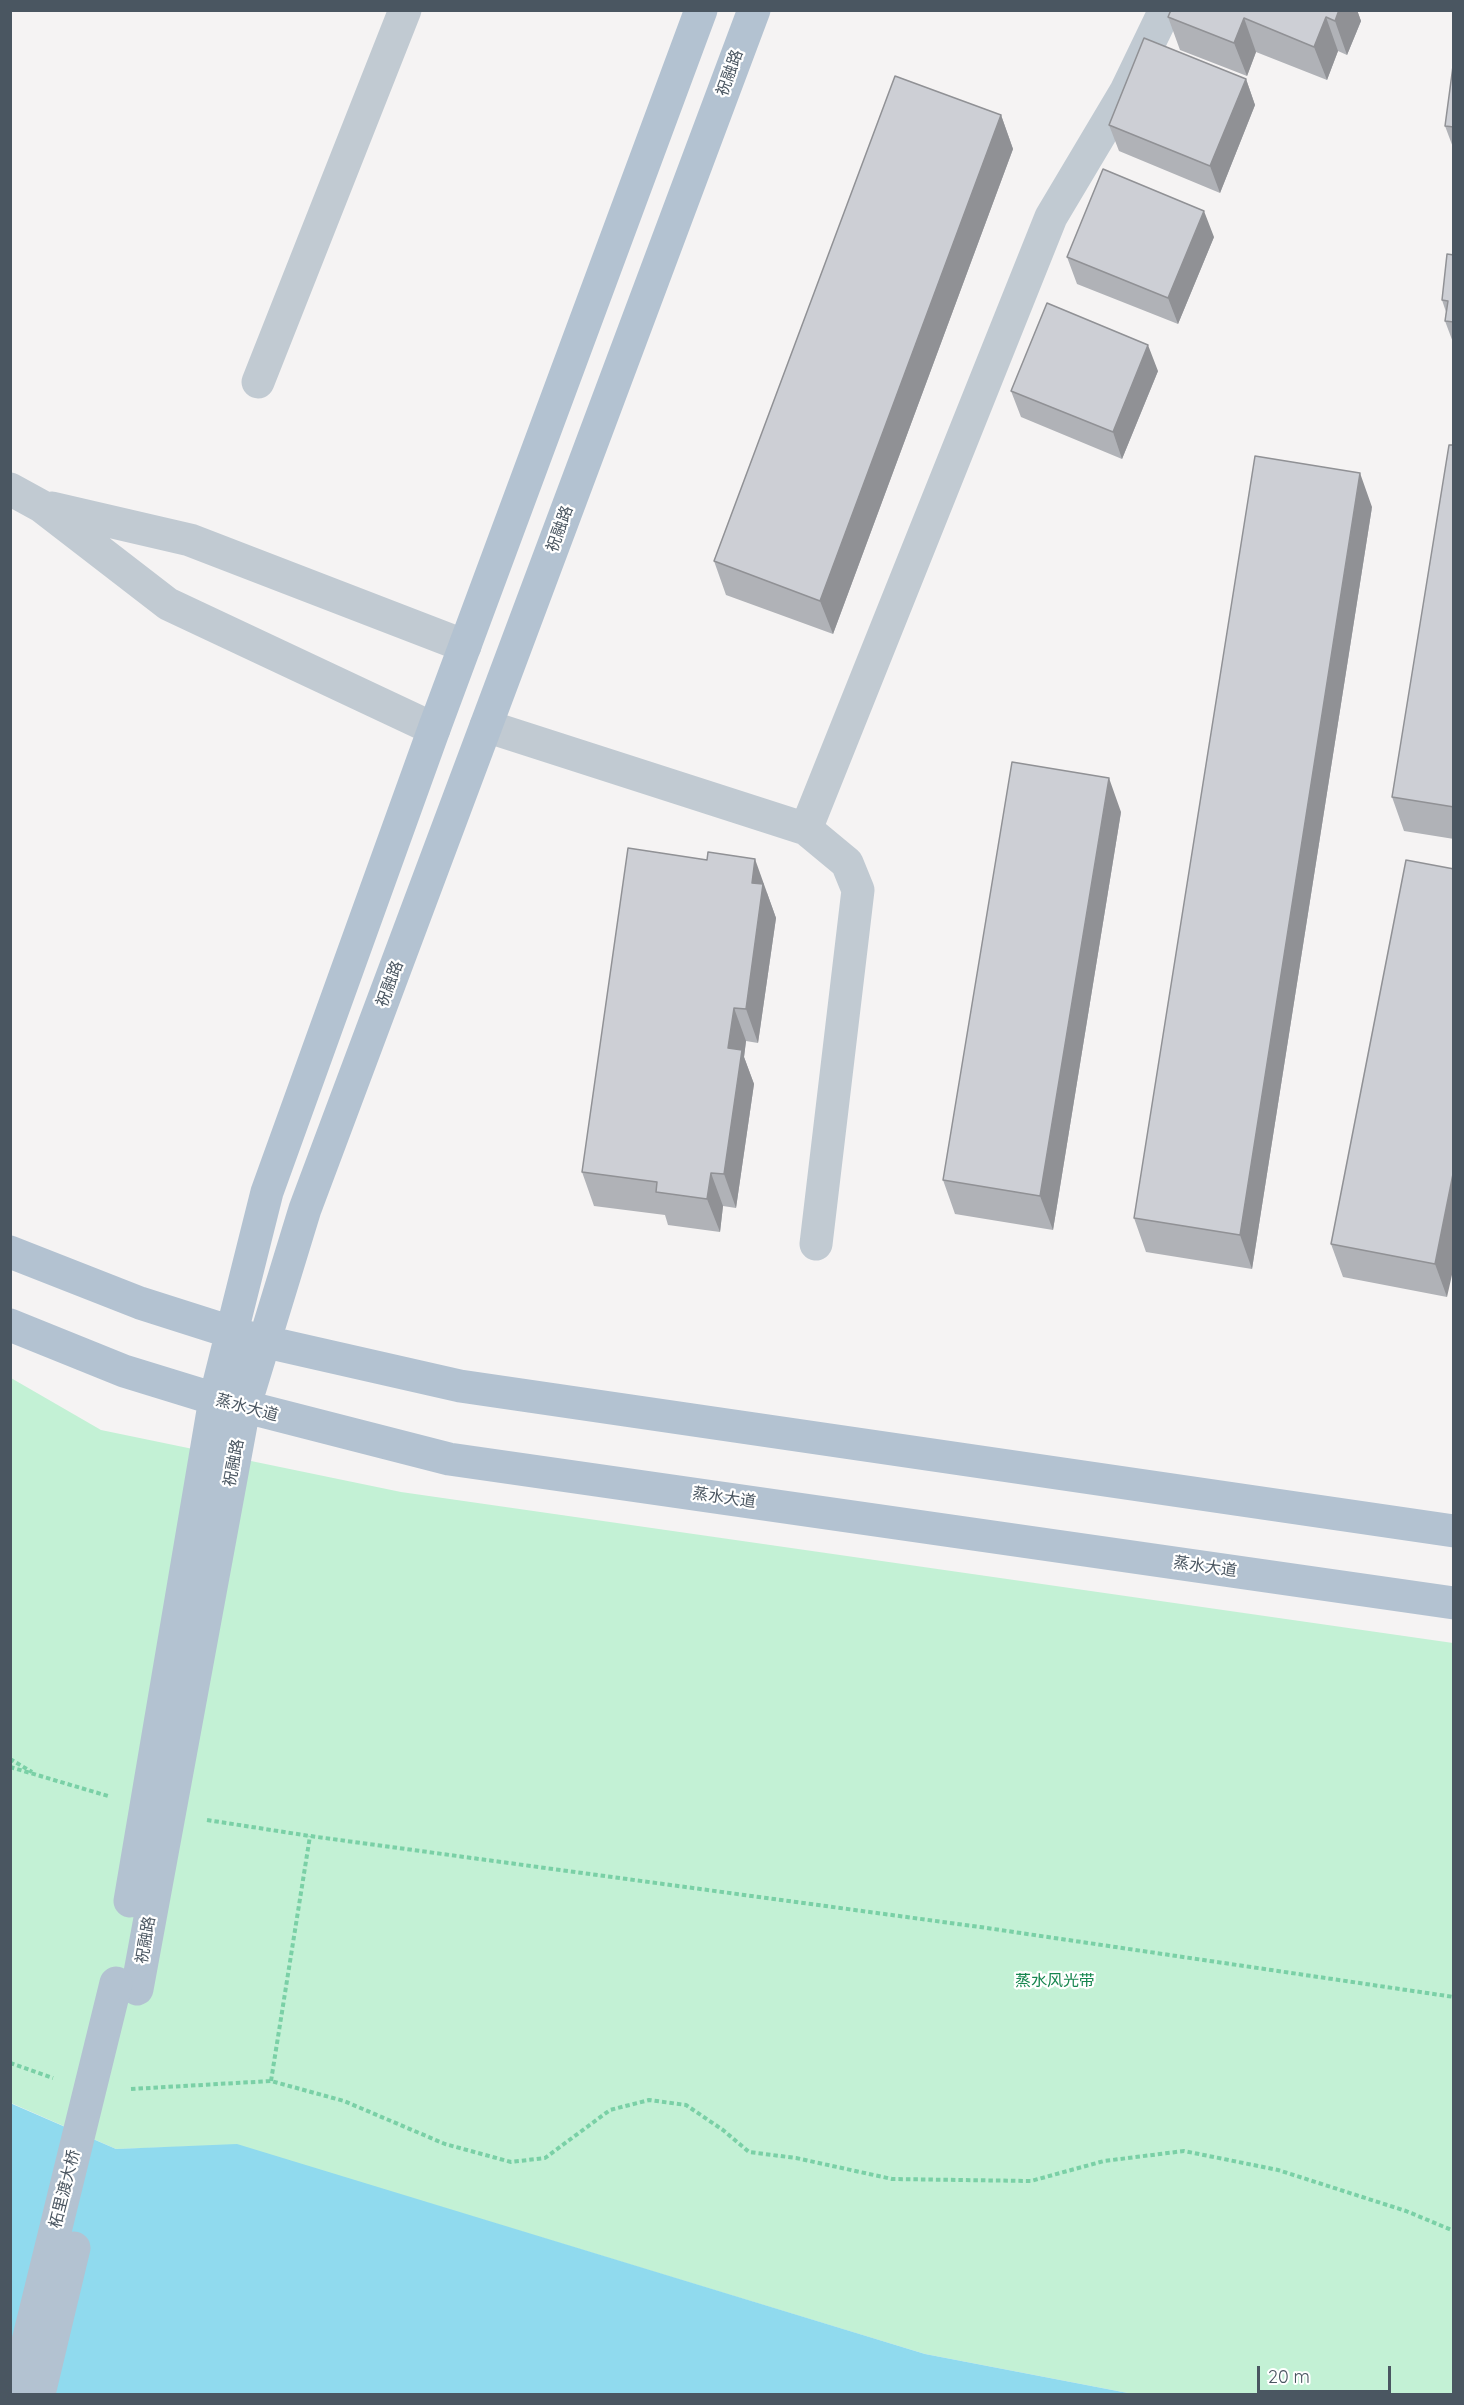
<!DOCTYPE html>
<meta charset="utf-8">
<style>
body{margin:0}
#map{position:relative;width:1464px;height:2405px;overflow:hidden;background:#f5f3f3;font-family:Quicksand,sans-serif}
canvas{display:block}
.frame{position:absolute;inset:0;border:12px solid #4a5661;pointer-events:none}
.scale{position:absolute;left:1257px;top:2366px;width:134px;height:27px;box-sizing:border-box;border:3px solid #4a5661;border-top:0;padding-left:8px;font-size:18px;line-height:21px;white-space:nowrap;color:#4a5661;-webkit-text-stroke:4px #fff;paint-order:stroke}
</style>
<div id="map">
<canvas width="1464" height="2405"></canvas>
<div class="frame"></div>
<div class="scale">20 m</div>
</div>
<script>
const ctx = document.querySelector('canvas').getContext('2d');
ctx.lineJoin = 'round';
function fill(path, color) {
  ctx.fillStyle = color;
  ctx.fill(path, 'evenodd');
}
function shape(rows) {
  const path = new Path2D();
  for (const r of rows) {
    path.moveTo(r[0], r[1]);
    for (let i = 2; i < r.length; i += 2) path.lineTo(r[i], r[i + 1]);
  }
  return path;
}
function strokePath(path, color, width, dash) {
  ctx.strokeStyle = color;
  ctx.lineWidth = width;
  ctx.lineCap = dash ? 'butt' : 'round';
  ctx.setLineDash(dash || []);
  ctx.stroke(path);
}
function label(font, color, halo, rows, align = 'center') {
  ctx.font = font + ' Quicksand,"Noto Sans SC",sans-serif';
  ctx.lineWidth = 4.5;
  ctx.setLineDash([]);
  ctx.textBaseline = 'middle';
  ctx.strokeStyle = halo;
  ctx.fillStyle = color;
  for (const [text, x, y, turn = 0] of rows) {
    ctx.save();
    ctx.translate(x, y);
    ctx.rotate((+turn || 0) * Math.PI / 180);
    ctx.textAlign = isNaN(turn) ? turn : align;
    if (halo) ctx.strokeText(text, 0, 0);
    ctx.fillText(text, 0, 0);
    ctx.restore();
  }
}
fill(shape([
 [11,1378,101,1430,401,1492,1453,1643,1453,2394,1133,2394,925,2354,237,2145,116,2149,11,2103]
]), '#c3f1d5');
fill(shape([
 [10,2103,116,2149,237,2144,925,2354,1133,2394,11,2394]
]), '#90daee');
strokePath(shape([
 [10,1759,32,1772],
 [10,1767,108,1796],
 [207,1820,310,1836,980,1927,1454,1997],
 [10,2063,53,2078],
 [271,2081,310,1836],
 [131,2089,271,2081,344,2101,445,2144,511,2162,545,2158,610,2110,649,2100,686,2105,723,2130,749,2152,796,2158,892,2179,1031,2181,1104,2161,1184,2151,1278,2170,1406,2211,1454,2231]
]), '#7ad0a6', 4, [4.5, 3]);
strokePath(shape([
 [258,382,405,10],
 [10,489,41,506,168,604,434,729],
 [52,508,190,540,465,646],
 [486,726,806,829],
 [816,1244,858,890,847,863,806,829,1051,217,1126,91,1165,10]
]), '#c1cad2', 33);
strokePath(shape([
 [10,1252,140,1303,253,1339,460,1386,1454,1531],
 [10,1325,124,1371,215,1399,449,1459,1454,1603],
 [130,1901,215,1399,267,1192,434,729,701,10],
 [137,1989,244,1408,305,1209,754,10]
]), '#b3c2d1', 33);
strokePath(shape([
 [15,2394,116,1983],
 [39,2394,74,2248]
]), '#b3c2d1', 33);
fill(shape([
 [1171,10,1357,10,1361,21,1347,55,1338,51,1327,80,1256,52,1247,76,1180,50,1168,17],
 [1454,66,1454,150,1445,126],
 [1246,79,1255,105,1220,193,1119,151,1109,125],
 [1001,115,1013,149,833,634,726,595,714,561],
 [1214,237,1178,324,1077,284,1067,257],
 [1454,255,1454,345,1445,321,1446,312,1442,300],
 [1158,371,1122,459,1021,417,1011,391],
 [1454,445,1454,839,1404,831,1392,797],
 [1372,507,1252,1269,1146,1252,1134,1218],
 [1121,812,1053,1230,955,1214,943,1180],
 [707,860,767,893,776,918,758,1043,746,1041,744,1057,754,1084,736,1208,723,1206,720,1232,668,1225,665,1215,594,1206,582,1172],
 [1454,869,1447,1297,1343,1277,1331,1244]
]), '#b0b2b7');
fill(shape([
 [1339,10,1357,10,1361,21,1347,55,1335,21],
 [1326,17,1338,51,1327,80,1314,47],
 [1244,18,1256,52,1247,76,1234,43],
 [1246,79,1255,105,1220,193,1210,166],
 [1001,115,1013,149,833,634,820,601],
 [1204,211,1214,237,1178,324,1168,298],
 [1148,345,1158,371,1122,459,1113,432],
 [1360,473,1372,507,1252,1269,1240,1235],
 [1109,778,1121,812,1053,1230,1040,1196],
 [755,859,776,918,758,1043,746,1009,752,883],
 [734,1008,746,1041,744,1057,754,1084,736,1208,724,1174,728,1048],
 [1454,1169,1454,1266,1447,1297,1435,1264],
 [711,1173,723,1206,720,1232,707,1199]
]), '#909195');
const building = shape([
 [1171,10,1339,10,1335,21,1326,17,1314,47,1244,18,1234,43,1168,17,1171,10],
 [1144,38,1246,79,1210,166,1109,125,1144,38],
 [1453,66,1454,66,1454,127,1445,126,1453,66],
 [895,76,1001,115,820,601,714,561,895,76],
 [1103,169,1204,211,1168,298,1067,257,1103,169],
 [1447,254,1454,255,1454,322,1445,321,1448,301,1442,300,1447,254],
 [1047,303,1148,345,1113,432,1011,391,1047,303],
 [1449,445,1454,445,1454,807,1392,797,1449,445],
 [1255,456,1360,473,1240,1235,1134,1218,1255,456],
 [1012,762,1109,778,1040,1196,943,1180,1012,762],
 [628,848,707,860,708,852,755,859,752,883,763,884,746,1009,734,1008,728,1048,742,1050,724,1174,711,1173,707,1199,656,1192,657,1182,582,1172,628,848],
 [1406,860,1454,869,1454,1169,1435,1264,1331,1244,1406,860]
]);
fill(building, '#cdcfd5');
strokePath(building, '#909195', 1.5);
label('16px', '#4a5661', '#fff', [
 ["祝融路",730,73,-70],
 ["祝融路",560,529,-70],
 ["祝融路",390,984,-69],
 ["蒸水大道",247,1408,15],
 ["祝融路",234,1463,-79],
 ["蒸水大道",724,1498,8],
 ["蒸水大道",1205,1567,8],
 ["祝融路",146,1940,-80],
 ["柘里渡大桥",65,2189,-76]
]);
label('16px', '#17864f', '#fff', [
 ["蒸水风光带",1055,1981]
]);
</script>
